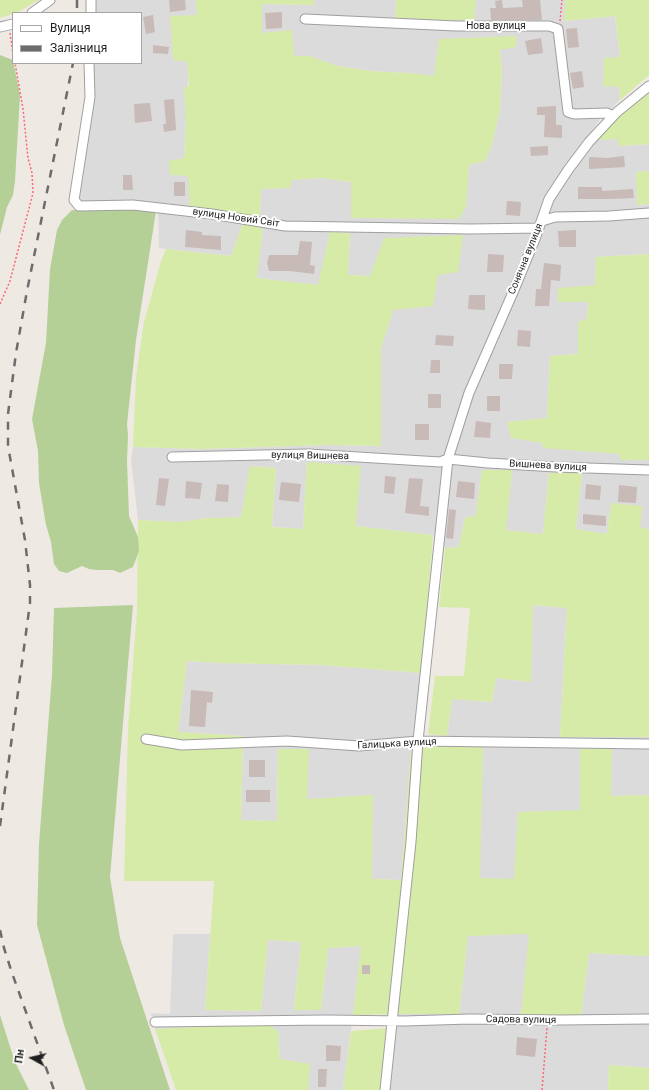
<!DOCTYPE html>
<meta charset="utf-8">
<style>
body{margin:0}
#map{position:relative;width:649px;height:1090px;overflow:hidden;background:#efe9e3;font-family:Roboto,sans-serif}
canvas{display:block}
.legend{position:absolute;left:12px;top:12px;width:130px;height:52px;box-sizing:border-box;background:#fff;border:1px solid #a5a5a5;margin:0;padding:5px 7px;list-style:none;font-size:12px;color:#1e1e1e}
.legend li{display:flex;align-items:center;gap:8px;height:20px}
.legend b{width:20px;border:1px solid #a5a5a5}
.north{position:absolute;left:12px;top:1038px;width:40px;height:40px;-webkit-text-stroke:3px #fff;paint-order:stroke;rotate:278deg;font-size:11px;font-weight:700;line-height:16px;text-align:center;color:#1e1e1e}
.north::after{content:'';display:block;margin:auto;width:14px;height:18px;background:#1e1e1e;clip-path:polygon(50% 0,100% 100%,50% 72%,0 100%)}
</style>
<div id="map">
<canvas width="649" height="1090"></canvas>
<ul class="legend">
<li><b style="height:5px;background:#fff"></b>Вулиця</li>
<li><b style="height:5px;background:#6c6c6c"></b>Залізниця</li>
</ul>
<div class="north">Пн</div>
</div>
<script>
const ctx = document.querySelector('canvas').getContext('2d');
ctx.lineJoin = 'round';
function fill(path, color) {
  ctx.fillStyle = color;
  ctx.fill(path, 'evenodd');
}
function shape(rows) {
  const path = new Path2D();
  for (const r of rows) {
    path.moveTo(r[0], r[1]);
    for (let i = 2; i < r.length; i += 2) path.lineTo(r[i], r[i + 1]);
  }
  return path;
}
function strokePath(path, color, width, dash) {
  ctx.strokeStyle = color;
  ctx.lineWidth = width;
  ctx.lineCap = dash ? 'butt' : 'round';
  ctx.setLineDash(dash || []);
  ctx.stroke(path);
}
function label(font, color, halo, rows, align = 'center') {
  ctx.font = font + ' Roboto,sans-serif';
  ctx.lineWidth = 4;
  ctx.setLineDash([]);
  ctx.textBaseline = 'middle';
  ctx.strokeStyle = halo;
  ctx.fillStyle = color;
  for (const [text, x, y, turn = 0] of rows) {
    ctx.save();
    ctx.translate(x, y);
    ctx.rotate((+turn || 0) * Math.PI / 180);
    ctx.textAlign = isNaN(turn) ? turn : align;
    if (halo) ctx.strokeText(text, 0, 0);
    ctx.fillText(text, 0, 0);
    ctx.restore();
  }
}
fill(shape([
 [96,0,196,0,198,15,170,17,189,61,184,158,188,176,260,217,261,189,289,188,292,180,322,178,351,182,351,218,466,207,469,165,485,161,492,144,500,110,502,73,500,50,516,36,434,77,408,73,370,71,338,66,309,56,294,56,262,33,261,4,313,5,314,0,396,0,395,17,474,21,476,0,565,0,565,21,615,16,620,57,603,86,620,86,619,101,601,118,588,136,595,140,618,139,618,146,649,144,649,171,636,172,638,205,649,204,649,254,596,257,595,285,558,302,589,302,586,320,578,321,578,354,550,356,547,418,507,422,511,438,620,454,620,460,649,460,649,529,640,528,611,503,607,534,576,529,582,472,549,473,543,534,505,530,512,471,482,470,476,515,465,518,459,547,445,548,433,535,356,526,307,462,303,529,272,527,276,468,251,466,241,518,208,518,181,522,138,520,131,460,133,447,199,449,328,445,381,446,381,349,393,310,370,276,348,275,350,233,330,232,319,285,290,282,256,278,263,229,243,224,231,256,166,249,159,248,158,204,136,200,87,203,77,200,93,63,141,63,141,13,95,13],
 [532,605,567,608,560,737,649,737,649,795,611,796,611,748,580,811,518,812,515,879,479,879,483,747,447,745,447,736,452,699,492,702,496,678,531,682],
 [187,661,221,663,321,665,422,673,411,750,401,880,372,879,307,799,278,750,277,821,241,820,243,736,178,732],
 [530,933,521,1014,581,1015,589,953,649,956,649,1068,609,1065,608,1090,385,1090,397,1014,459,1014,468,936],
 [173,934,210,934,205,1010,261,1011,268,940,301,942,294,1009,321,1010,328,948,362,946,343,1090,308,1090,280,1059,278,1031,267,1024,155,1029,151,1013,170,1014]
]), '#dcdbdb');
fill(shape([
 [0,0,39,0,18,12,0,18],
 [196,0,314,0,314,5,262,4,262,33,292,30,294,56,309,56,338,66,370,71,408,73,434,76,439,39,516,36,516,47,500,50,502,72,500,110,492,144,485,161,469,165,466,207,459,219,351,218,351,182,322,178,292,180,290,188,261,189,260,217,190,208,188,176,170,175,169,161,184,158,186,124,184,88,189,85,187,62,173,60,170,16,197,15],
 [396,0,476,0,474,21,395,18],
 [565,0,649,0,649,75,619,101,620,87,603,86,604,58,620,57,615,16,564,21],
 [649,90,649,144,618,146,618,139,595,140,618,114],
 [649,171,649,204,637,205,636,172],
 [243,223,263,229,257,278,318,285,330,232,350,233,348,275,370,276,384,238,463,235,458,272,438,275,433,306,393,310,381,349,381,446,328,445,199,449,133,447,136,376,144,322,161,261,166,249,231,256],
 [649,254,649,460,620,460,620,454,543,448,542,443,511,438,507,422,547,418,550,356,578,354,578,321,586,320,589,302,558,302,558,288,595,285,596,257],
 [307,462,361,466,356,526,433,535,422,673,321,665,221,663,187,661,178,732,243,736,241,820,277,821,278,749,309,749,307,799,373,795,372,879,401,880,411,750,447,745,483,747,480,878,514,879,518,812,580,810,580,749,612,748,611,796,649,795,649,956,589,953,581,1015,521,1015,529,934,468,936,459,1014,397,1014,353,1015,361,946,328,948,321,1010,294,1010,301,942,268,940,261,1011,205,1010,214,881,124,881,128,728,137,611,138,520,181,522,208,518,241,517,250,466,276,468,272,527,303,529],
 [482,470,512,470,506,530,543,534,549,473,582,472,576,529,607,534,611,503,642,506,640,528,649,529,649,737,560,737,567,608,533,605,531,682,496,678,492,702,452,699,447,736,428,734,435,676,464,676,470,608,439,607,445,548,459,547,465,518,476,515],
 [267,1024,278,1031,280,1059,310,1064,308,1090,331,1090,176,1090,155,1029],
 [388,1028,382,1090,343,1090,351,1031],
 [609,1065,649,1068,649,1090,608,1090]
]), '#d7eba8');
fill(shape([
 [0,55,13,60,20,95,15,181,13,195,7,207,0,235],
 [133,205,156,211,136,340,127,424,128,436,127,461,129,516,138,537,139,551,133,567,120,573,113,570,97,570,89,569,82,566,67,573,59,571,54,564,51,542,46,525,39,483,38,451,32,419,46,343,50,269,57,230,62,220,72,210,100,211],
 [133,605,110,877,120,938,170,1090,86,1090,64,1025,37,925,39,844,52,675,54,608],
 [0,1015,15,1062,29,1090,0,1090]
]), '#b4d097');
fill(shape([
 [169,0,185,0,186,10,170,12],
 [502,0,503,8,523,7,522,0,540,0,542,20,491,20,490,8,496,8,495,1],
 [282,12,282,28,266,29,265,13],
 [153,15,155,32,146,34,143,17],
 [577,28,579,47,568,48,566,29],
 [541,38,543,53,528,55,525,41],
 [153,45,169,47,168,54,153,53],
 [582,71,584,87,573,89,570,73],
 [174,99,176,130,164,132,163,124,166,124,164,100],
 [150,103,152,121,135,123,134,104],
 [556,106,556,125,562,125,562,138,544,137,545,115,537,115,537,107],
 [548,146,548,155,531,156,530,147],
 [624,156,625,167,589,169,589,157,607,158],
 [123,175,132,175,133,190,123,190],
 [174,182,185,182,185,196,174,196],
 [578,187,602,187,602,191,633,189,634,198,611,199,578,199],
 [507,201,521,202,520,216,506,215],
 [186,230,202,232,202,235,221,236,221,250,185,247],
 [576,230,576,247,559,247,558,231],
 [300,241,312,242,310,265,315,266,314,274,290,271,269,271,267,263,269,255,298,255],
 [488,254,504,255,503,272,487,272],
 [544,263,561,265,560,281,551,280,549,306,535,306,536,289,541,289],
 [469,295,485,295,485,310,468,309],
 [518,330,531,331,530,347,517,346],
 [436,335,454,336,453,346,435,345],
 [431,360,440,360,440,373,430,373],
 [499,364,513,364,512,379,499,379],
 [428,394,441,394,441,408,428,408],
 [487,396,500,396,500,411,487,411],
 [476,421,491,423,490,438,474,437],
 [415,424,429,424,429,440,415,440],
 [385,476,396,477,394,494,384,493],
 [159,478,169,479,165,506,156,505],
 [409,478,423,479,420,506,429,507,429,516,405,513],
 [186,481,202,483,200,499,185,498],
 [458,481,475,483,474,499,456,497],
 [281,482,301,484,299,502,279,500],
 [217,484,229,485,228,502,215,501],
 [586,484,601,486,600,500,585,499],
 [619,485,637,487,636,503,618,502],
 [449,509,456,510,453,539,446,538],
 [583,514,606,516,606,526,583,524],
 [191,690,213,692,212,703,207,702,205,727,189,726],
 [249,760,265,760,265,777,249,777],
 [246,790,270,790,270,802,246,802],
 [362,965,370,965,370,974,362,974],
 [517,1037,537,1039,535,1057,516,1055],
 [326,1045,341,1046,340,1061,326,1061],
 [318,1069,327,1069,326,1087,318,1087]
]), '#c7bab7');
const minor = shape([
 [32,13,50,0],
 [91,13,91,0],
 [305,19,456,26,549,26,558,29,568,112,574,114,607,113,613,116],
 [0,27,13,24],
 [89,63,90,97,74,200,79,206,133,205,212,214,285,226,470,229,539,228],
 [542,221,555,217,609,216,649,213],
 [172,457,309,454,440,462,448,459,488,463,556,467,649,470],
 [146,739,182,745,287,741,359,746,418,741,649,744],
 [155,1022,327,1020,404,1021,470,1019,561,1020,649,1019],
 [385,1090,401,936,411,842,418,741,448,459,469,393,514,290,535,239,549,199,568,170,589,142,617,112,649,86]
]);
strokePath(minor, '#9f9f9f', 11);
strokePath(shape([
 [560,21,562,0],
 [10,33,13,54],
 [0,304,10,281,33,193,32,173,28,158,23,109,15,63],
 [542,1090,547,1028]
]), '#fd6777', 1.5, [2, 2]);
strokePath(minor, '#fff', 9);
strokePath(shape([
 [77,0,77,13],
 [0,826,30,603,30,585,25,540,8,446,8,414,16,353,27,291,73,63],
 [0,930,4,948,12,973,54,1090]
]), '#6c6c6c', 2.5, [8, 8]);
label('10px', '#1e1e1e', '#fff', [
 ["Нова вулиця",496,26],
 ["вулиця Новий Світ",236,218,8],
 ["Сонячна вулиця",526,259,-68],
 ["вулиця Вишнева",310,456,1],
 ["Вишнева вулиця",548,466,3],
 ["Галицька вулиця",397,744,-3],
 ["Садова вулиця",521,1020,1]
]);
</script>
